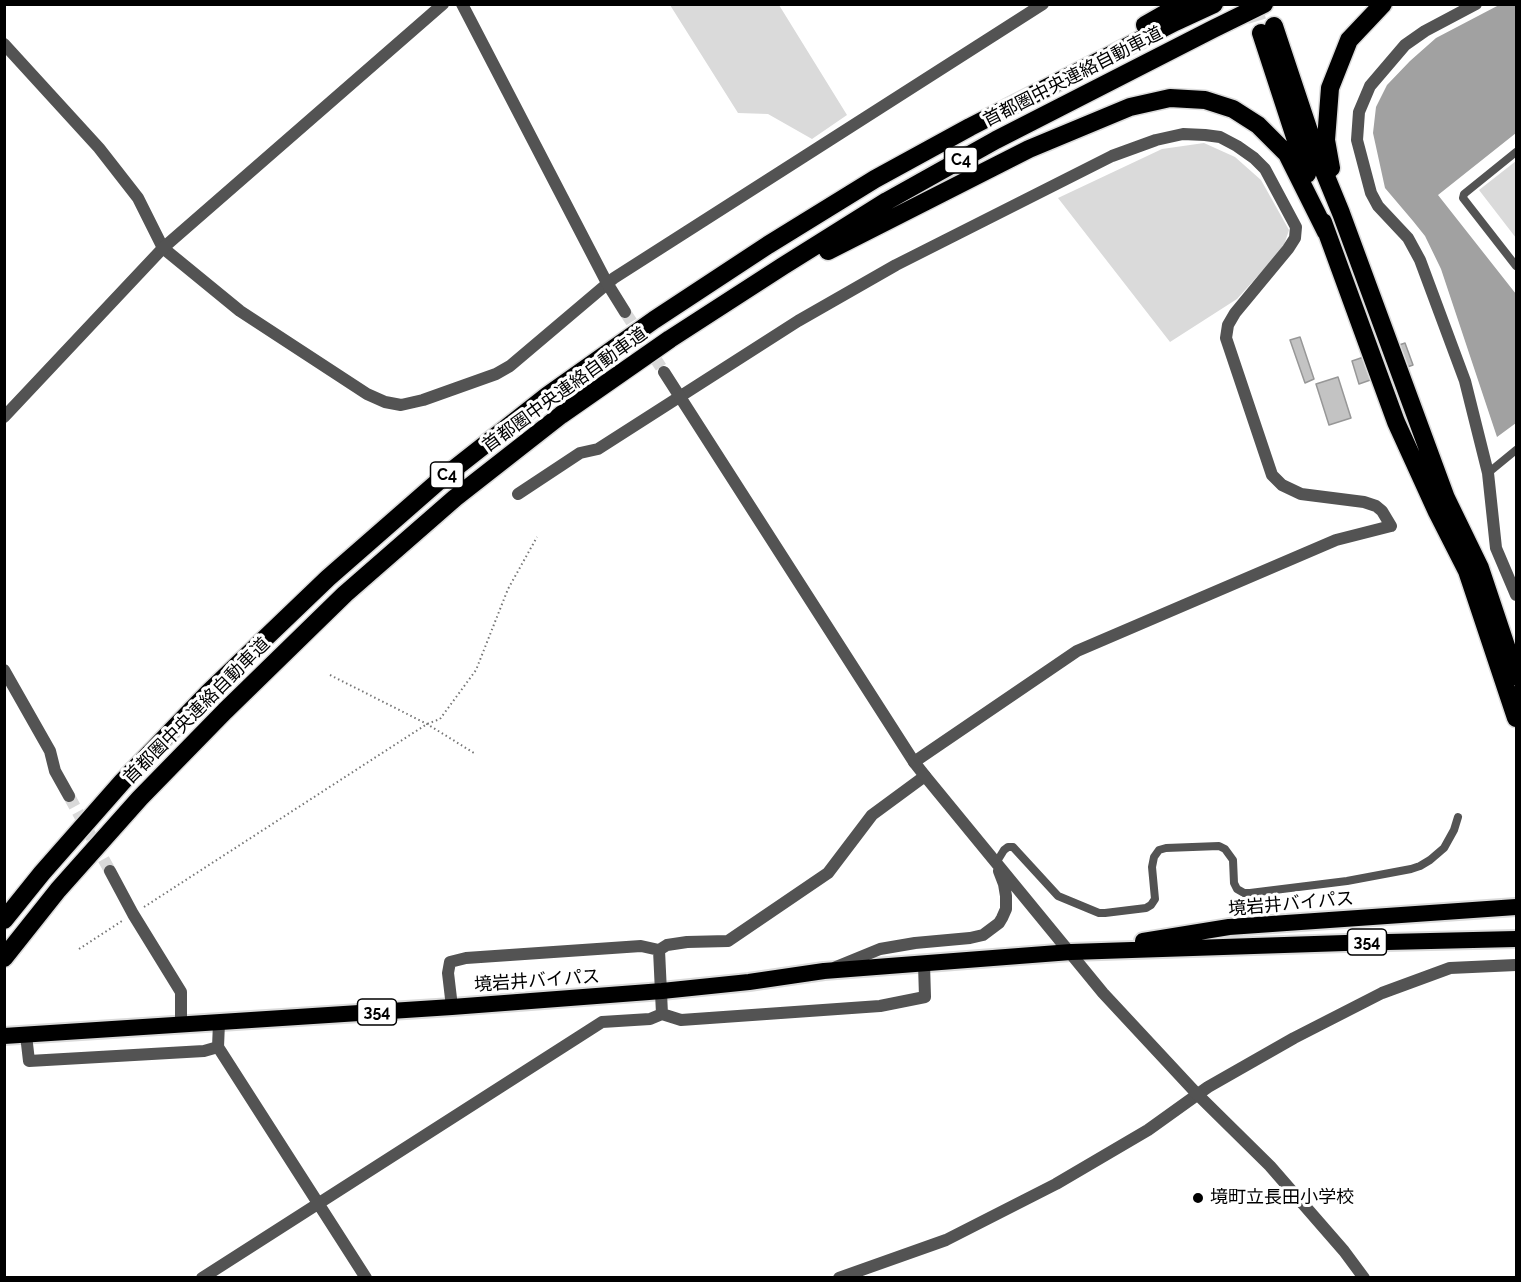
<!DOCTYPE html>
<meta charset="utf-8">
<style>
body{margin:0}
#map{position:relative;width:1521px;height:1282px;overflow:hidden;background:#fff;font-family:Raleway,sans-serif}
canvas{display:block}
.frame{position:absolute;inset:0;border:6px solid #000;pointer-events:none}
</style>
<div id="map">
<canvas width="1521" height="1282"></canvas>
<div class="frame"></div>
</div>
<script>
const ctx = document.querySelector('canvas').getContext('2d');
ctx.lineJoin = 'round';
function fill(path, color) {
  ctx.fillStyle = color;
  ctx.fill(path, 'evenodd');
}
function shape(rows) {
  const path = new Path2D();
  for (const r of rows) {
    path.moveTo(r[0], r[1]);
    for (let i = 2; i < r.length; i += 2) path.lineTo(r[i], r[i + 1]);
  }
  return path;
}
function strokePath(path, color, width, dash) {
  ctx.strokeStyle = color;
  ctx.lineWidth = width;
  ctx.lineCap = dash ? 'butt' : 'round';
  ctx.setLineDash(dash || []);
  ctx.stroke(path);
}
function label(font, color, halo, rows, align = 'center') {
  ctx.font = font + ' Raleway,"Noto Sans JP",sans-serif';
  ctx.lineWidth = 6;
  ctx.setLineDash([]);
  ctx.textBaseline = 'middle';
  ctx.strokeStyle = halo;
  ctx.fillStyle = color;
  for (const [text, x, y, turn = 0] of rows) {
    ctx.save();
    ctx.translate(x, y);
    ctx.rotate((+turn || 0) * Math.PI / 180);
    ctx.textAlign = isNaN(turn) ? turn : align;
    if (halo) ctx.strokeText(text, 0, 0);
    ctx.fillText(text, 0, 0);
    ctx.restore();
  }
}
fill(shape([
 [670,5,779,5,847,115,812,139,768,114,738,113],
 [1204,143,1235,157,1261,180,1289,230,1283,248,1237,299,1170,342,1058,198,1162,149],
 [1516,161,1516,238,1479,190]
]), '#dadada');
fill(shape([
 [1499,5,1516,5,1516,133,1438,195,1516,294,1516,423,1497,437,1441,269,1425,236,1413,221,1385,188,1373,133,1376,107,1387,85,1410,61,1436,38]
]), '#a1a1a1');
const building = shape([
 [1300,337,1314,379,1305,383,1290,340,1300,337],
 [1405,343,1413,365,1359,384,1352,361,1405,343],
 [1338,377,1351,418,1329,425,1316,384,1338,377]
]);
fill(building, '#c3c3c3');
strokePath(building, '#979797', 1.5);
strokePath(shape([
 [69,796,110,871]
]), '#d9d9d9', 12, [12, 6]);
strokePath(shape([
 [625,312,664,372]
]), '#d9d9d9', 12, [12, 6]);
strokePath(shape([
 [1252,4,1261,33]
]), '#d9d9d9', 18, [18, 9]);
const trunk = shape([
 [1143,941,1229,927,1516,907],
 [4,1036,452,1007,662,991,749,982,824,971,1071,952,1345,943,1516,939]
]);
const motorway = shape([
 [1145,25,1182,4],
 [1274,26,1316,152,1341,213,1446,498,1480,568,1516,676],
 [1261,33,1307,174],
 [1331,168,1326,140,1330,88,1349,40,1383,4],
 [1323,222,1396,422,1437,512,1467,571,1516,718],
 [828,251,1029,149,1130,107,1170,98,1205,100,1233,109,1258,125,1287,154,1326,232],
 [4,920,42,873,123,781,208,693,328,578,440,480,548,395,654,320,768,245,875,179,970,127,1175,22,1214,4],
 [4,958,58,890,140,798,225,711,345,594,455,498,561,415,670,339,783,266,887,201,996,140,1213,29,1264,4]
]);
strokePath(trunk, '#dbdbdb', 20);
strokePath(motorway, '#dbdbdb', 21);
strokePath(shape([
 [330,675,427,724,474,753],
 [144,907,427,724,440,719,476,670,508,589,537,537],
 [79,949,122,921]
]), '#757575', 2, [1.5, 3]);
strokePath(shape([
 [1516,152,1464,194,1463,198,1516,266],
 [1488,473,1516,450],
 [996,863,1004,850,1008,847,1013,847,1058,896,1099,913,1105,913,1146,908,1151,905,1155,899,1152,867,1154,857,1159,850,1166,848,1219,846,1225,849,1233,860,1234,883,1237,889,1244,893,1250,893,1347,881,1411,869,1420,866,1430,860,1444,848,1454,830,1458,817]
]), '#535353', 8);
strokePath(shape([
 [1476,4,1425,31,1405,45,1370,86,1359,112,1357,140,1371,193,1378,206,1408,238,1420,260,1465,381,1488,473,1496,548,1516,595],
 [4,44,99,148,138,198,163,248,240,311,367,394,385,402,401,405,423,400,496,374,510,366,614,278,1043,4],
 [518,494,580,453,598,449,798,321,896,265,1112,156,1156,140,1183,134,1205,135,1220,137,1237,146,1254,158,1265,169,1296,227,1295,238,1288,249,1235,313,1228,325,1226,338,1272,475,1282,485,1301,494,1364,502,1376,506,1382,511,1391,526,1336,540,1077,651,914,762],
 [4,670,50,751,55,771,69,796],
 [110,871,133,914,181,992,181,1024],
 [452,1007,448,973,450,962,466,958,641,946,659,950],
 [662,1014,681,1020,880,1006,925,997,924,964],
 [219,1023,218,1047,366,1278],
 [26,1035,29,1061,204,1051,218,1047],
 [202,1278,602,1022,650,1019,662,1014,659,950,667,945,687,942,728,941,828,873,872,815,925,776],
 [839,1278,946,1240,1056,1184,1148,1130,1208,1087,1294,1038,1382,993,1450,968,1516,965]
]), '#535353', 12);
strokePath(shape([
 [462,4,607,283,625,312],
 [664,372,914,762,925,776,1103,993,1197,1094,1270,1166,1344,1251,1364,1278],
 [4,417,163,248,443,4],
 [836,967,880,949,915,943,970,938,983,935,999,923,1002,918,1006,909,1006,896,1004,884,999,871]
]), '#535353', 12);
strokePath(trunk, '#000', 16);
strokePath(motorway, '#000', 18);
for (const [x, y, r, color] of [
 [1198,1198,6,"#000"]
]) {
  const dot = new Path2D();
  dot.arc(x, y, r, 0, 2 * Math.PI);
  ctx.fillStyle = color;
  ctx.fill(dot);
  strokePath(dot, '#fff', 2);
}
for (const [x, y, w] of [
 [961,160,33],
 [447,475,33],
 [1367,942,39],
 [377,1012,39]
]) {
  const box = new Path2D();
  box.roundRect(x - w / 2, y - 13, w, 26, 4.5);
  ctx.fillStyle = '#fff';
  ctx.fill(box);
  strokePath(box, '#000', 1.5);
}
label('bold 16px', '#000', null, [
 ["C4",961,160],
 ["C4",447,475],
 ["354",1367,942],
 ["354",377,1012]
]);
label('18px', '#000', '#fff', [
 ["首都圏中央連絡自動車道",1073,77,-27],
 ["首都圏中央連絡自動車道",565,390,-36],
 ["首都圏中央連絡自動車道",197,711,-45],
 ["境岩井バイパス",1291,904,-5],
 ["境岩井バイパス",537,981,-4]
]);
label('18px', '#000', '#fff', [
 ["境町立長田小学校",1210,1198]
], 'left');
</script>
